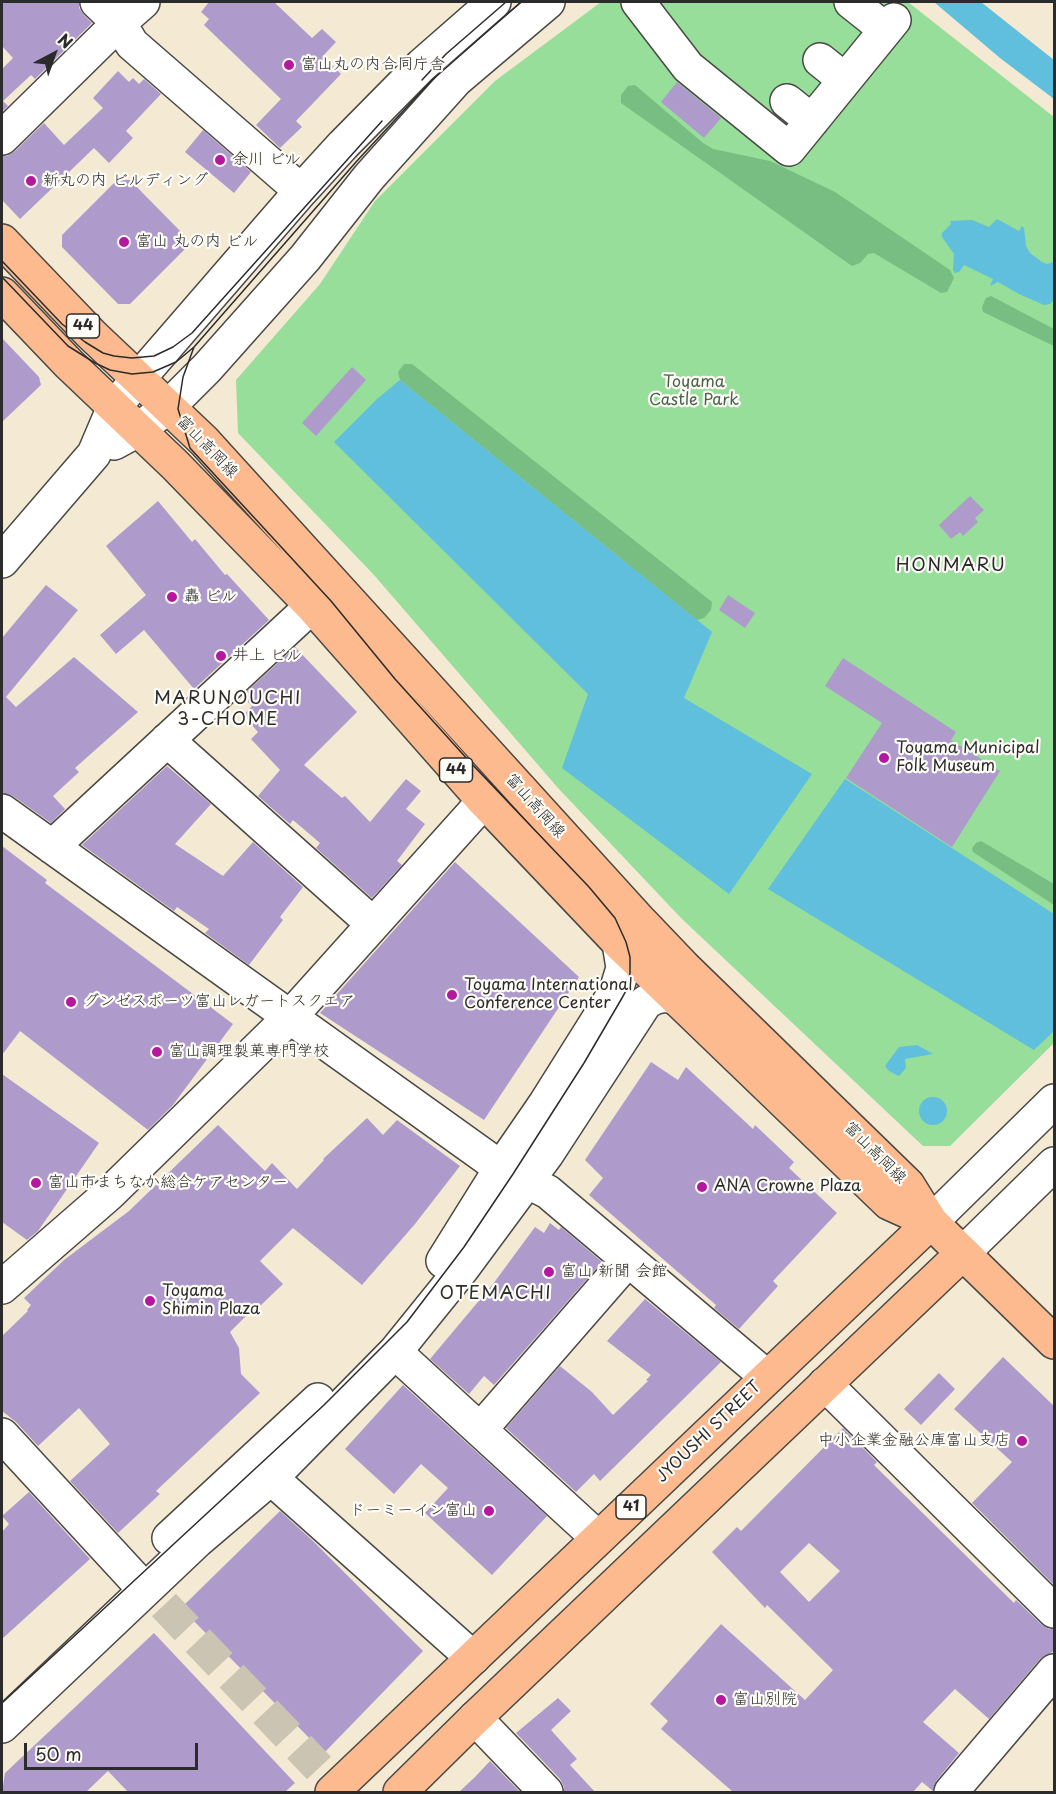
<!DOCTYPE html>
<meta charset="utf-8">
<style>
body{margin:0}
#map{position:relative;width:1056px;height:1794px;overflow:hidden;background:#f4ead4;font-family:"Playpen Sans",sans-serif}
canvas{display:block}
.frame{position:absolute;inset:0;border:3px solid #2b2b2b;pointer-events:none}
.north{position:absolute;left:24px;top:24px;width:60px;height:60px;-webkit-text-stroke:4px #fdfcf7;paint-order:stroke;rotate:41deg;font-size:16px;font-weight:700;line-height:24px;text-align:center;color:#2b2b2b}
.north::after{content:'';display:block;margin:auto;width:21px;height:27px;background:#2b2b2b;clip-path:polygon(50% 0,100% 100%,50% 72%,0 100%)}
.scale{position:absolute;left:24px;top:1743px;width:174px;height:27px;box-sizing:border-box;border:3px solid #2b2b2b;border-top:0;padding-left:8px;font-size:18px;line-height:21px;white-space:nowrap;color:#2b2b2b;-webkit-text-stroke:4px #fdfcf7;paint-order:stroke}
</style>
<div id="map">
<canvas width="1056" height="1794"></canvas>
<div class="frame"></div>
<div class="north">N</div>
<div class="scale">50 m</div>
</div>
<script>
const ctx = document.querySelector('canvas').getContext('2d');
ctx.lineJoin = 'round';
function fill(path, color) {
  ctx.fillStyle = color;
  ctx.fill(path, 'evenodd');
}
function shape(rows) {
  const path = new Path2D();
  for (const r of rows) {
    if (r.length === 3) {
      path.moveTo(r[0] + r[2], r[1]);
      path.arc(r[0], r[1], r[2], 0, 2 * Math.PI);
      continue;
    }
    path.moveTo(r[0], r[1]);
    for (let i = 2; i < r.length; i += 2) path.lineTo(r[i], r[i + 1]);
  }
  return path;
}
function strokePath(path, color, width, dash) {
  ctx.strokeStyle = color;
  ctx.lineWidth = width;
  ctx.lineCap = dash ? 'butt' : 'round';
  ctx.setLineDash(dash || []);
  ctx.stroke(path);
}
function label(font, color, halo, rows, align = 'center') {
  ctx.font = font + ' "Playpen Sans","Klee One",sans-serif';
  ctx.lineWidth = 4.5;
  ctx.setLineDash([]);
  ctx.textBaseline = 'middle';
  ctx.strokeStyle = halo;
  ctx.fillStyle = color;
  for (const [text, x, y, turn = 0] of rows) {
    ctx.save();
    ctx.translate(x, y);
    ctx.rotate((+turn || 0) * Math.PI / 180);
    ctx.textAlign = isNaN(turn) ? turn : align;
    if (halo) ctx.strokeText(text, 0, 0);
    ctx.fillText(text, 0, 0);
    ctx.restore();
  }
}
fill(shape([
 [601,2,908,2,1054,117,1054,1043,950,1146,923,1146,681,918,558,788,374,575,238,433,236,380,320,284,375,201,495,81]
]), '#96de99');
fill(shape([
 [635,85,703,143,713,149,770,161,835,192,950,270,954,278,947,292,941,293,874,253,868,254,860,263,852,266,621,103,621,95,628,86],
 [991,296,1054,329,1054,346,983,312,982,307,986,298],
 [404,364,412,364,712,602,711,610,704,618,697,620,400,380,398,372],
 [981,841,1054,884,1054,905,973,852,972,848,976,843]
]), '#78bd81');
fill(shape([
 [934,2,981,2,1054,60,1054,99,1000,58],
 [997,219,1019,231,1022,226,1024,228,1026,246,1030,253,1042,262,1047,264,1054,262,1054,300,1050,304,1044,305,1019,294,998,282,990,286,993,279,964,265,959,272,955,273,953,270,954,254,942,237,942,233,951,224,950,221,972,220,989,227],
 [400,380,712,632,684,698,812,774,729,894,562,768,588,694,334,442,377,399],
 [845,779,1054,914,1054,1031,1034,1050,768,889],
 [917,1045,933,1054,905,1059,906,1068,899,1076,889,1071,885,1066,899,1047],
 [933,1111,14]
]), '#5fbfdd');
fill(shape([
 [2,2,79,2,79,8,84,15,92,23,35,79,31,75,3,101,8,106,2,112,2,69,13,58,2,46],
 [209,2,274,2,312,38,322,29,336,42,323,56,341,74,296,121,302,127,280,148,256,125,281,99,204,25,209,19,201,12],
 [118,71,129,82,133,78,139,84,144,79,161,94,126,131,133,138,109,163,94,148,20,219,2,200,2,156,7,156,15,151,44,123,64,145,103,108,93,98],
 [677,82,721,118,704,138,661,102],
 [203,130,251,172,234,193,185,152],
 [117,180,130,180,185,236,185,249,130,304,118,304,62,247,62,235],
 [2,338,39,377,41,385,2,422],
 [352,367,366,380,316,436,302,423],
 [970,496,984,510,975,518,978,522,963,536,960,532,951,539,939,525],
 [158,501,192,542,195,539,225,575,227,574,269,620,194,689,144,630,116,654,100,635,146,595,106,546],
 [46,585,78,610,6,697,16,707,74,657,138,712,75,768,79,772,53,796,65,809,51,823,13,796,2,793,2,638],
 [728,595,755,613,745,628,719,610],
 [295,647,357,712,304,765,342,798,345,796,370,822,406,779,421,791,406,809,425,824,397,861,402,865,372,898,316,848,320,843,293,820,290,824,258,796,280,770,251,739,258,732,243,715,252,706,242,696],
 [843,658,956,732,951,740,1000,771,952,847,846,778,882,723,825,686],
 [167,766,211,804,175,844,223,876,253,842,303,887,280,917,283,920,249,965,205,933,209,929,177,907,174,911,82,845],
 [2,846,47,880,45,883,233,1024,173,1105,148,1130,20,1031,2,1055],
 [455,862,579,977,484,1120,320,1013],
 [651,1062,678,1080,686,1067,753,1129,755,1125,794,1162,789,1168,837,1213,773,1281,778,1286,739,1329,714,1308,716,1305,589,1195,603,1178,585,1160],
 [2,1074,99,1143,38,1231,27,1240,2,1222],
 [367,1118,383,1135,397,1120,460,1166,415,1224,362,1285,293,1228,260,1261,283,1284,259,1307,257,1305,230,1332,239,1348,241,1374,260,1393,156,1491,160,1494,118,1533,70,1481,110,1444,79,1408,38,1446,16,1422,2,1411,2,1336,28,1311,27,1310,31,1305,24,1298,64,1260,129,1211,218,1125,265,1171,272,1163,297,1189,324,1160,323,1159],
 [550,1223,559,1230,561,1227,602,1262,494,1385,484,1376,469,1394,430,1359,493,1284,535,1227,544,1233],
 [645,1299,721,1362,600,1481,594,1474,576,1492,506,1428,560,1366,592,1392,613,1415,648,1381,646,1380,651,1375,607,1341],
 [1003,1357,1054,1406,1054,1585,972,1503,1012,1462,954,1409],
 [939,1373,955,1389,921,1425,904,1409],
 [403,1385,547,1516,492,1575,425,1513,448,1488,421,1464,394,1494,345,1449],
 [843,1428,877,1462,874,1465,1014,1603,1016,1600,1041,1624,1049,1629,1054,1629,1054,1651,1040,1659,989,1719,955,1689,923,1722,959,1753,937,1780,933,1791,922,1782,913,1792,733,1792,661,1729,668,1721,650,1704,721,1624,805,1700,833,1670,767,1605,765,1608,712,1552,737,1527,741,1531],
 [809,1543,840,1571,809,1602,780,1572],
 [29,1492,90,1559,2,1639,2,1532,9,1524,2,1516],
 [280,1511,313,1541,423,1651,324,1753,181,1608],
 [154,1633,295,1783,285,1792,128,1792,108,1771,86,1792,2,1792,5,1773],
 [558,1698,571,1711,551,1730,577,1759,570,1765,595,1792,564,1792,564,1787,560,1779,516,1733],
 [490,1761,520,1792,459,1792,475,1777]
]), '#ae9bcb');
strokePath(shape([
 [164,1605,319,1768]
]), '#ccc4b2', 33, [33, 16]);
const minor = shape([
 [97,2,119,23,132,44,301,191],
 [638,2,688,67,789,149,894,20],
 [851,2,885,29],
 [820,60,845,80],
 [787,101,812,121],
 [2,138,119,23,143,2],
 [114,443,138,430,168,407,207,368,305,258,369,177,456,80,548,2],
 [2,561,94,454,114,407,301,191,343,145,422,65,494,2],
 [167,740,373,924],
 [2,811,501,1168,548,1192,767,1377],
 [52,847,312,606],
 [931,1222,1054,1101],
 [962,1254,1054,1164],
 [443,1261,501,1168,545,1104,616,991,623,968,619,943],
 [2,1287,110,1193,290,1017,484,801],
 [395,1352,598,1538],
 [825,1384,1054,1611],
 [480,1430,628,1260],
 [2,1435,145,1590],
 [271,1478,473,1658],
 [169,1538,318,1400],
 [475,1718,546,1792],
 [2,1726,197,1541,271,1478,395,1352,462,1269,547,1154,646,1002,656,997,667,995,678,999],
 [951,1792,1054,1671]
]);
const major = shape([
 [2,241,91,334,204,441,641,922,684,967,908,1185,931,1222],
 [2,294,69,364,175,465,312,606,484,801,619,943,889,1203,931,1222]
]);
const highway = shape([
 [332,1792,931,1222,1054,1342],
 [400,1792,475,1718,962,1254]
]);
strokePath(minor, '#494844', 36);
strokePath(major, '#494844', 36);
strokePath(highway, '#494844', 36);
strokePath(minor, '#fff', 33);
strokePath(major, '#fcba8e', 33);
strokePath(highway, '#fcba8e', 33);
strokePath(shape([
 [422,80,446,54,506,2],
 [2,261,62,324,85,342,103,353,114,356,132,358,154,356,173,347,192,333,382,121],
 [2,277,68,346,95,363,110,370,132,374,153,372,176,362,194,347,356,162,431,81,521,2],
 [2,1703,324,1405,407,1322,464,1247,513,1174,584,1063,622,998,627,989,630,973,630,957,626,942,615,918,589,887,469,761,395,679,331,601,190,448,178,409,183,377,194,347]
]), '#2b2b2b', 1.5);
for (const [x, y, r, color] of [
 [289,65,6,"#b5179e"],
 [220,160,6,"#b5179e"],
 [31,181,6,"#b5179e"],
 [124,242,6,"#b5179e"],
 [172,597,6,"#b5179e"],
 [221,656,6,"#b5179e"],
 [884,758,6,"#b5179e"],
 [452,995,6,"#b5179e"],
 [71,1002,6,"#b5179e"],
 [157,1052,6,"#b5179e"],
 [36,1183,6,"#b5179e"],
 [702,1187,6,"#b5179e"],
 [549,1272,6,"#b5179e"],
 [150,1301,6,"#b5179e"],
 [1022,1441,6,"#b5179e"],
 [489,1511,6,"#b5179e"],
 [721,1700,6,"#b5179e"]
]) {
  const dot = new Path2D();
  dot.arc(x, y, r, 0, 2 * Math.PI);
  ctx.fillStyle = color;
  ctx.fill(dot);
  strokePath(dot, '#fdfcf7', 2);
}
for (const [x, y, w] of [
 [83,326,33],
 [456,770,33],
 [631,1507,30]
]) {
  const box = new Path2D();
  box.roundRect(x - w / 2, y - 12, w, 24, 4.5);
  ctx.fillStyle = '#fdfcf7';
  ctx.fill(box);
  strokePath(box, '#2b2b2b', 1.5);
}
label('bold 15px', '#2b2b2b', null, [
 ["44",83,326],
 ["44",456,770],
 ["41",631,1507]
]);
label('16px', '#2b2b2b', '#fdfcf7', [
 ["富山丸の内合同庁舎",301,65],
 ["余川 ビル",232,160],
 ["新丸の内 ビルディング",43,181],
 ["富山 丸の内 ビル",136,242],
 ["轟 ビル",184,597],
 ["井上 ビル",233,656],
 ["Toyama Municipal",896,749],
 ["Folk Museum",896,767],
 ["Toyama International",464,986],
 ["Conference Center",464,1004],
 ["グンゼスポーツ富山レガートスクエア",83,1002],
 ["富山調理製菓専門学校",169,1052],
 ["富山市まちなか総合ケアセンター",48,1183],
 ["ANA Crowne Plaza",714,1187],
 ["富山 新聞 会館",561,1272],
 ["Toyama",162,1292],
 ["Shimin Plaza",162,1310],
 ["中小企業金融公庫富山支店",1010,1441,"right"],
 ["ドーミーイン富山",477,1511,"right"],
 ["富山別院",733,1700]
], 'left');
label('16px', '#4b614c', '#fdfcf7', [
 ["Toyama",694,383],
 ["Castle Park",694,401]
]);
label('16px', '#2b2b2b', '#fdfcf7', [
 ["富山高岡線",207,447,46],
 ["富山高岡線",535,806,48],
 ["富山高岡線",875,1153,45],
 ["JYOUSHI STREET",709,1432,-44]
]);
ctx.letterSpacing = '1.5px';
label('18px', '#2b2b2b', '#fdfcf7', [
 ["HONMARU",951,566],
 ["MARUNOUCHI",228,699],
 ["3-CHOME",228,720],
 ["OTEMACHI",496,1294]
]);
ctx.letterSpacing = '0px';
</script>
